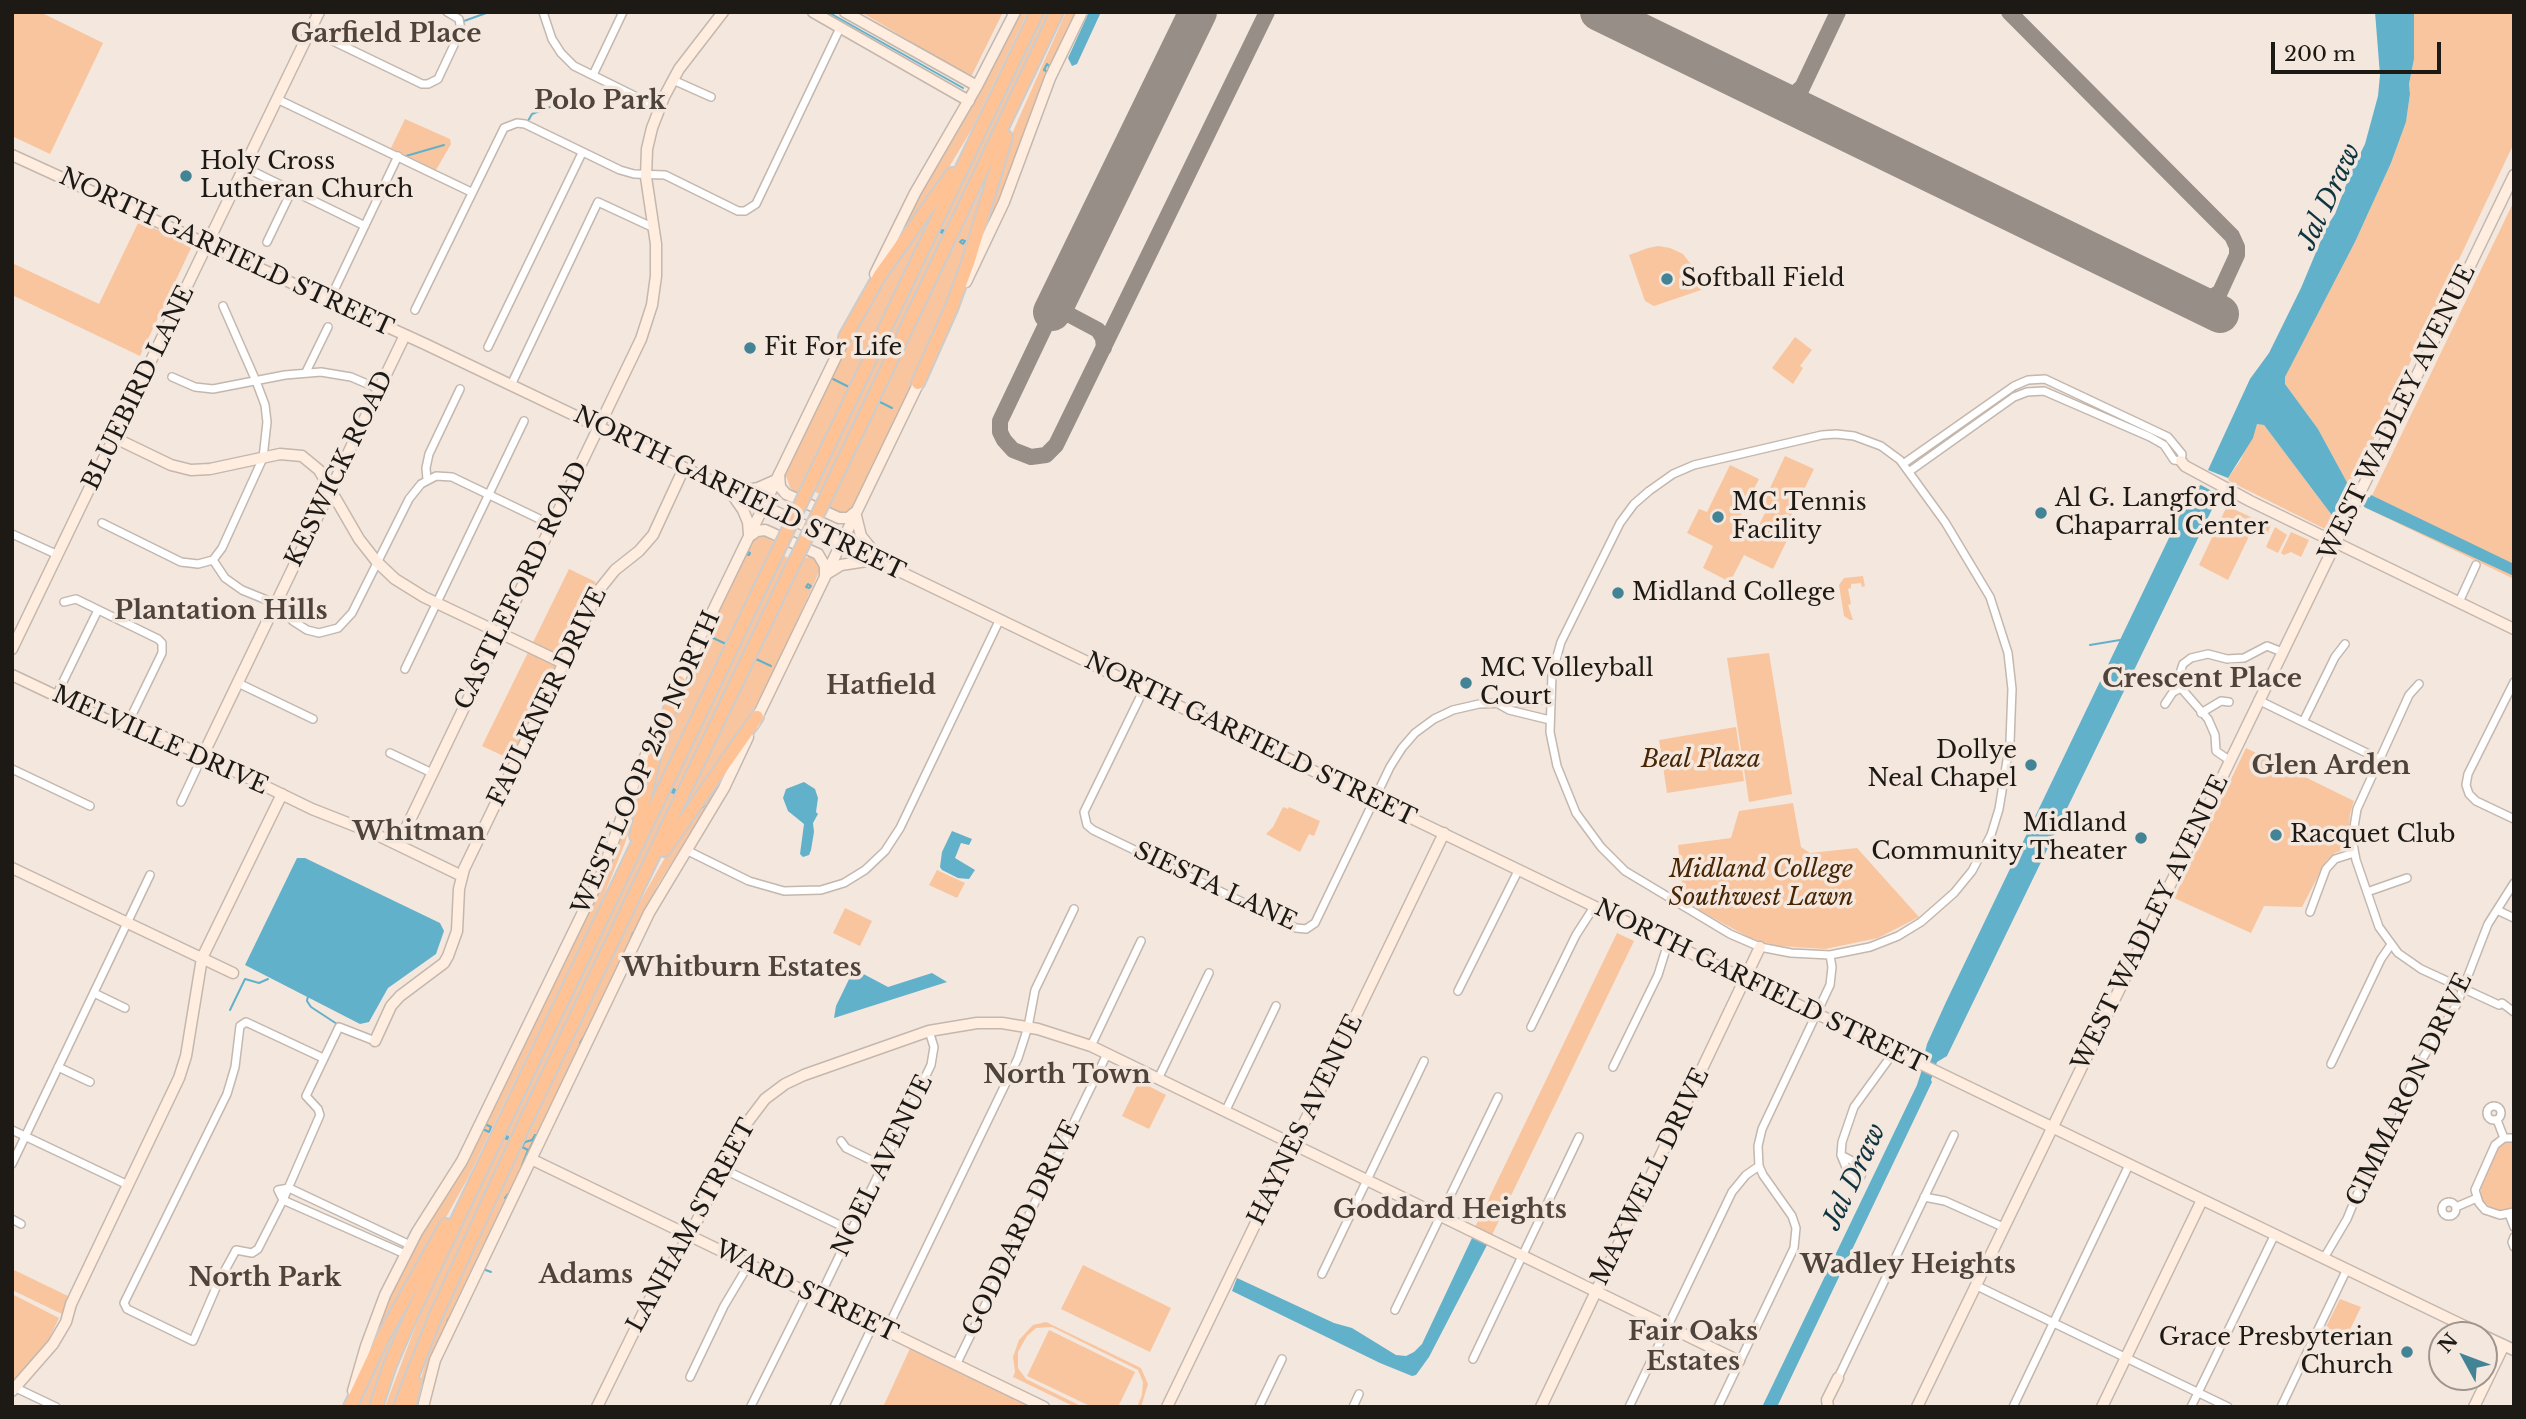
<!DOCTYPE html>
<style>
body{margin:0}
#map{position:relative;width:2526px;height:1419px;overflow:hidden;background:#f4e7de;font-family:"Libre Baskerville",serif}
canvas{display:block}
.frame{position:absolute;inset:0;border:14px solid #1d1915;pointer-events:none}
.north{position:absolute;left:2428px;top:1321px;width:70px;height:70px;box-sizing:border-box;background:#f4e7de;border:2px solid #9e958e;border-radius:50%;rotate:311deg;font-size:19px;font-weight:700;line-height:28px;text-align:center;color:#1d1915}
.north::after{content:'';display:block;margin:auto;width:24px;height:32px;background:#438396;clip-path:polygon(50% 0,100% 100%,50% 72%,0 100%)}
.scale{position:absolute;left:2271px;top:42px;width:170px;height:32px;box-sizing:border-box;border:4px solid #1d1915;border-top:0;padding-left:9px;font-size:21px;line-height:24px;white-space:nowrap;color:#1d1915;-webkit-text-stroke:5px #f4e7de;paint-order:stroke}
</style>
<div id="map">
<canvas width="2526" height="1419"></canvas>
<div class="frame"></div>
<div class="north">N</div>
<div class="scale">200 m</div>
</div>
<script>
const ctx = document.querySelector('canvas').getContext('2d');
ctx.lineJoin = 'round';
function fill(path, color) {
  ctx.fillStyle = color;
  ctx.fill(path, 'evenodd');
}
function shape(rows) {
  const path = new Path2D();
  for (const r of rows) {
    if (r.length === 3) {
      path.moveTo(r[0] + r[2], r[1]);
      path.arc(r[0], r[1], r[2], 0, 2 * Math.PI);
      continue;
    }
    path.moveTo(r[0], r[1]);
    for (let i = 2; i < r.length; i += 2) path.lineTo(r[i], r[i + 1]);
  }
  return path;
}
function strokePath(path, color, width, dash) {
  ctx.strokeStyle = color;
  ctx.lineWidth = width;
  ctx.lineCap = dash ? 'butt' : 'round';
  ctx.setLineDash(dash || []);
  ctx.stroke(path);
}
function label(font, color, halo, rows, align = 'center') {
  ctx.font = font + ' "Libre Baskerville",serif';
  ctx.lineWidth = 7;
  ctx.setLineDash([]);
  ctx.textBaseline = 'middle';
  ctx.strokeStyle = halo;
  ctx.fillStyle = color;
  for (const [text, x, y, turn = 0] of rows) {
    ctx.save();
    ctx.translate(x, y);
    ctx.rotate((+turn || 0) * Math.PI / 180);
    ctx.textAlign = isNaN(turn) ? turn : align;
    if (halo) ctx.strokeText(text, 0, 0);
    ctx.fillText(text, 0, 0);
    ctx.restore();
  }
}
fill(shape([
 [12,12,40,12,103,43,50,154,12,136],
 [861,12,1003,12,971,77],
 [1019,12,1028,12,972,129,937,187,893,251,919,193],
 [1041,12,1053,12,822,495,813,491],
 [1066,12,1076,12,1044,82,997,207,977,250,1007,145],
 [2414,12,2514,12,2514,143,2362,464,2349,486,2318,429,2285,384,2285,376,2355,242,2391,163,2406,122,2410,94,2409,84,2414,59],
 [405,119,450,139,451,144,436,170,391,148],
 [992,168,946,316,852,509,844,516,827,507],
 [2514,201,2514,579,2366,508],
 [933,211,884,318,799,494,790,488,787,478,785,476,827,384,863,310,881,280],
 [139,221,192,246,140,356,12,295,12,263,99,304],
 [1658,246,1670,248,1683,254,1693,267,1701,290,1654,306,1645,301,1629,255,1648,248],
 [1795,337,1812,350,1800,366,1803,368,1793,384,1772,368],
 [2257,423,2264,425,2334,518,2329,528,2325,529,2229,481,2228,478,2240,461],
 [1785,456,1814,469,1789,520,1795,524,1773,569,1744,555,1730,582,1703,568,1713,546,1687,533,1699,509,1707,512,1730,465,1759,479,1735,526,1754,535,1768,507,1763,503],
 [2227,506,2253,518,2251,524,2255,518,2271,525,2267,535,2249,527,2252,530,2228,580,2199,565],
 [2275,527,2287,535,2278,553,2266,547],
 [2291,532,2309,540,2301,557,2291,552,2284,555,2281,553],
 [759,534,770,536,769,539,776,543,653,799,646,796,685,678,752,539],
 [809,554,819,563,820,570,776,667,748,720,686,814,683,812,759,648,803,556,807,558],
 [782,555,791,559,454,1261,414,1356,396,1407,385,1407,431,1285],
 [569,569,596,582,510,759,482,746],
 [1863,576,1865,586,1862,587,1861,583,1851,584,1851,588,1848,589,1851,604,1848,605,1853,620,1850,620,1844,616,1839,585,1844,578],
 [1769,653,1792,794,1749,802,1727,658],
 [1736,727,1744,781,1667,793,1659,740],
 [2246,748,2354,801,2350,814,2348,844,2343,850,2335,853,2326,861,2302,907,2264,906,2251,933,2174,898],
 [648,756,639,800,625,843,601,903,468,1178,387,1322,363,1370,367,1353,394,1281,573,942],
 [727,768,720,785,659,883,633,933,451,1312,438,1344,419,1407,413,1407,431,1343,456,1284,634,912,667,854],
 [1793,803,1801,847,1810,853,1857,848,1919,917,1878,938,1825,949,1778,946,1752,939,1684,902,1678,845,1731,838,1739,811],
 [1283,807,1288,809,1289,807,1320,821,1314,836,1309,834,1300,852,1266,834,1273,827],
 [937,870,965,883,957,898,929,885],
 [845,908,872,921,860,946,833,933],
 [1617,933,1634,941,1492,1235,1475,1227],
 [1139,1081,1166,1095,1149,1129,1122,1116],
 [2508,1141,2514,1142,2514,1206,2506,1211,2496,1211,2482,1201,2480,1185,2498,1147],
 [1083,1265,1171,1308,1150,1352,1061,1309],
 [12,1269,68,1296,62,1314,12,1290],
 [12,1294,59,1318,45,1347,12,1384],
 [408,1298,412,1300,373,1407,355,1407],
 [2340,1299,2361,1307,2345,1340,2324,1331],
 [1046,1322,1141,1368,1148,1384,1141,1407,1137,1407,1142,1395,1143,1382,1138,1370,1052,1327,1036,1328,1027,1336,1018,1352,1018,1368,1026,1379,1083,1407,1075,1407,1013,1377,1015,1372,1013,1357,1019,1340,1033,1325],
 [1049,1330,1135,1372,1118,1407,1092,1407,1027,1376],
 [912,1344,1044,1407,883,1407]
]), '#f8c59e');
fill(shape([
 [1089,12,1101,12,1077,64,1072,66,1068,58],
 [2375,12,2414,12,2414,59,2409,84,2410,94,2406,122,2391,163,2355,242,2285,377,2285,384,2318,429,2349,486,2334,518,2264,425,2257,424,2253,438,2228,478,2208,470,2250,379,2269,353,2301,288,2327,226,2335,214,2351,172,2365,144,2378,96,2380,75],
 [2201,485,2219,495,1947,1056,1937,1062,1931,1080,1932,1082,1777,1407,1762,1407,1917,1085,1926,1057,1925,1052,1927,1044,1946,1002,2192,490],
 [2371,495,2514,564,2514,576,2364,507],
 [804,782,815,789,818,798,816,812,818,814,813,823,814,832,811,850,809,855,803,857,800,854,804,824,788,811,783,798,786,789],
 [952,831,972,839,969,845,961,843,955,858,975,870,969,879,958,878,942,870,940,867,942,852],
 [297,858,305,858,440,923,444,931,436,954,388,988,369,1022,360,1024,245,965],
 [854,969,888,987,932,973,947,982,834,1018,836,1006],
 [1472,1238,1487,1245,1429,1357,1416,1375,1412,1376,1380,1363,1232,1291,1237,1278,1334,1323,1352,1328,1396,1355,1406,1356,1414,1352,1422,1344]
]), '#62b1ca');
strokePath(shape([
 [828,12,963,88],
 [464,21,489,12],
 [1047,64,1050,67,1048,72,1044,70,1047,64],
 [528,121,532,114,550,107],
 [406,156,444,145],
 [923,221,926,222,925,224,922,223,923,221],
 [942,230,945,231,943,233,941,232,942,230],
 [962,240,965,241,963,244,960,242,962,240],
 [833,379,851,388],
 [878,401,892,408],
 [747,551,750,553,749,555,746,554,747,551],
 [808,584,811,586,809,588,806,587,808,584],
 [711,637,726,644],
 [2090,645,2120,640],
 [756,659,771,666],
 [640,775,644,777,643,779,639,780,640,775],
 [673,789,675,790,674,793,672,792,673,789],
 [702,803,704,805,703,807,701,806,702,803],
 [631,938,633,933],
 [308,996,307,1001,311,1007,337,1024],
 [230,1010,245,979,259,983,268,979],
 [580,1043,583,1038],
 [485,1124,491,1127,489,1132,483,1129,485,1124],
 [535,1135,536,1135,522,1165,528,1150,522,1147,525,1142,532,1140,535,1135],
 [506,1136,508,1137,507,1139,505,1138,506,1136],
 [505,1198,508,1194],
 [483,1269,491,1272],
 [447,1322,449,1318]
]), '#62b1ca', 2);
strokePath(shape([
 [2337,486,2342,493,2378,506]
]), '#62b1ca', 10);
strokePath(shape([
 [2009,12,2232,236,2237,247,2237,255,2220,292,2207,300,2189,300],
 [1774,97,1790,98,1801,88],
 [1808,114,1800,103,1800,92,1838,12],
 [1062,292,1062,303,1066,313,1098,330,1103,338,1104,348],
 [1052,312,1000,421,1000,432,1004,440,1013,450,1031,457,1046,455,1056,445,1267,12]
]), '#988e88', 16);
strokePath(shape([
 [1599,12,2220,314],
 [1052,312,1198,12]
]), '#988e88', 38);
const street = shape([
 [543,12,552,39,561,53,574,66,659,108],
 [310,30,422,84,428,84,438,79,461,30,459,19,447,12],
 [593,75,623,12],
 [673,80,711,97],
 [277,99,471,192],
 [244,167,365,226],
 [267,242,292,190],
 [329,301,398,156],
 [223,306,256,381,265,405,267,422,263,458,222,548,213,560,225,578,242,590,274,603,293,621,307,630,319,633,338,628,352,613,409,499,421,484,436,476,452,477,552,525],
 [415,310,504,128,517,123,525,124,620,170,634,174,665,175,738,211,745,211,756,204,840,28],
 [488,347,582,153],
 [306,372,328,327],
 [172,377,195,387,213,389,285,375,321,372,351,377,379,389],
 [511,385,598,202,654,228],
 [1836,434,1854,436,1881,446,1900,460,1945,522,1990,597,2008,653,2012,689,2010,742,1999,809,1991,835,1972,871,1954,893,1921,922,1898,936,1870,947,1830,955,1791,953,1760,947,1730,934,1625,871,1601,847,1576,813,1557,766,1550,732,1552,674,1561,642,1620,523,1634,504,1649,491,1673,474,1694,465,1822,435,1836,434],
 [1903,464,2014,386,2028,380,2045,379,2168,437,2182,454,2181,461,2174,460,2164,445,2150,437,2044,391,2027,392,2014,397,1910,471],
 [427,479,426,468,429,454,460,389],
 [102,523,181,562,198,564,213,560],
 [12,534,58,555],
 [64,602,76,599,158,639,162,643,162,653,127,725],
 [2459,602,2476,565],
 [405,669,524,421],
 [2514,682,2468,774,2466,785,2469,794,2476,801,2514,819],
 [238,683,313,719],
 [2419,684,2409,695,2357,809,2352,839,2356,860,2379,927,2398,953,2421,969,2499,1005,2502,1003,2514,1012],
 [1144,689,1084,812,1087,825,1093,830,1296,928,1306,929,1315,923,1390,767,1402,748,1415,733,1434,719,1453,710,1479,704,1538,702,1547,697,1550,690],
 [56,696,98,610],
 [2258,700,2379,759],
 [2165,704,2173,692,2181,688],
 [1500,705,1509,710,1550,720],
 [2201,713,2221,701,2229,702],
 [2303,722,2335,657,2345,644],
 [390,753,432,773],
 [2229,760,2216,751,2215,735,2208,719,2181,688,2179,676,2183,664,2191,658,2208,654,2227,659,2244,658,2267,646,2282,652],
 [12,769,90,806],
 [181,802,203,755],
 [686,850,749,881,784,891,821,890,844,883,865,870,885,851,900,828,1000,619],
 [2367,892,2407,878],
 [2497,910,2514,918],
 [2310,912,2326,869,2335,859,2354,853],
 [1458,991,1518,871],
 [94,993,125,1008],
 [1531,1027,1576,935,1594,907],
 [1091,1046,1141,941],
 [323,1058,246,1022,240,1026,235,1067,227,1094,124,1303,127,1309,193,1341,218,1283,236,1250,252,1253,258,1249,283,1200,320,1115,318,1109,306,1096,339,1027,375,1041],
 [2331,1064,2381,959,2390,946],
 [58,1067,90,1082],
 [1613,1067,1658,975,1668,943],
 [1158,1079,1209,973],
 [2494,1113,7],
 [1225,1112,1276,1006],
 [2497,1120,2504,1138],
 [12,1130,128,1185],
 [2514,1138,2504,1138,2495,1145,2475,1190,2479,1203,2485,1210,2500,1215,2514,1212],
 [841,1141,846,1148,883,1166],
 [1841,1155,1860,1165,1863,1169,1861,1176,1857,1180,1850,1177,1841,1155,1842,1142,1854,1107,1894,1052],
 [12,1164,150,875],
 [723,1169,852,1231],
 [1924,1197,1945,1201,2003,1227],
 [2449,1209,7],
 [2456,1207,2477,1198],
 [2509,1214,2514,1227],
 [12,1219,21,1224],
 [2514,1237,2512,1242,2514,1247],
 [405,1254,283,1200,278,1190,289,1188,410,1245],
 [2324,1258,2347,1219,2361,1185,2393,1133,2419,1064,2457,1004,2488,924,2514,883],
 [1322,1274,1424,1061],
 [1975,1285,2228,1407],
 [819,1298,931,1065,934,1047,929,1031],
 [1395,1310,1498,1097],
 [886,1331,1018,1058,1028,1027,1035,990,1074,909],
 [1473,1359,1579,1137],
 [956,1365,1107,1054],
 [690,1377,724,1306,749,1264],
 [1838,1378,1954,1135],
 [16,1388,56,1407],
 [751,1406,808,1292],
 [834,1407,873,1325],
 [1259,1407,1282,1359],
 [1353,1407,1359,1394],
 [1629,1407,1732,1192,1746,1175,1759,1166],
 [1718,1407,1794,1248,1796,1228,1792,1216,1763,1175,1759,1166,1758,1146,1762,1129,1830,985,1832,967,1830,955],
 [2013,1407,2129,1165],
 [2191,1407,2275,1234],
 [2281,1407,2347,1269]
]);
const secondary = shape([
 [813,12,969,101],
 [845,12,977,86],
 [12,155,425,344,735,492,2483,1335],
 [875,274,915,193,977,86,1015,12],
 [966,282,1004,202,1050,78,1082,12],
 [115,438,171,465,191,470,210,469,280,454,302,456,319,470,359,539,377,562,395,579,424,597,563,663],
 [2181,461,2185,466,2250,501,2514,629],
 [779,474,780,487,786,494,839,518,848,518,854,513],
 [730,491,743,510,748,522,749,534],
 [736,492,758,488,776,480],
 [856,516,861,536,882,562],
 [750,536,757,531,765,530,818,554,825,566,825,575,841,565,873,560],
 [12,649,319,12],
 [12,675,105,719,164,737,312,809,373,833,462,876],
 [676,687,848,332],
 [754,724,921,378],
 [203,755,405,335],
 [398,845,641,339,652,305,656,276,656,244,646,177,647,149,652,128,664,97,679,69,723,12],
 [12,868,233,973],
 [375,1041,391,1006,400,996,444,963,448,956,457,931,459,889,464,869,599,590,615,570,639,551,653,535,684,468],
 [531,1159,1044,1407],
 [2484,1336,2514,1350],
 [12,1391,53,1344,66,1322,71,1304,179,1078,186,1056,202,958,282,794],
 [353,1391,366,1346,385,1295,417,1232,462,1161,602,873,636,777,659,726],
 [423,1407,435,1360,649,913,724,788,748,737],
 [597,1407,651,1297,690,1235,743,1128,765,1099,785,1084,804,1075,929,1031,977,1023,1002,1023,1038,1029,1091,1046,1739,1361],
 [1167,1407,1444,833],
 [1541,1407,1760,947],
 [1828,1407,1827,1400,1838,1378],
 [1917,1407,2514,175],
 [2102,1407,2202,1200],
 [2474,1407,2504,1345]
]);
const highway = shape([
 [845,337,880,275,952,174],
 [918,383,951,309,968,263,1006,137],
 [811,482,1037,12],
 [829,491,1057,12],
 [636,836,655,753,679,682],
 [664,850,757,717],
 [350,1407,384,1335,446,1225],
 [376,1407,390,1365,412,1314,777,553],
 [400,1407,436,1315,523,1127,795,561],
 [409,1407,415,1383]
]);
strokePath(street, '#c3b7ae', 10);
strokePath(secondary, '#c3b7ae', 13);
strokePath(highway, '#cdcccc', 16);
strokePath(street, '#fff', 7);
strokePath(secondary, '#ffeddf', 10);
strokePath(highway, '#fec294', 12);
const highwayBridge = shape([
 [777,553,811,482],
 [795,561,829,491]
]);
strokePath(highwayBridge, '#cdcccc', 16, []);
strokePath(highwayBridge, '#fec294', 12);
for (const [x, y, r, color] of [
 [186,176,7,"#438396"],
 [1667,279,7,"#438396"],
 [750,348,7,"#438396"],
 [2041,513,7,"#438396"],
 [1718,517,7,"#438396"],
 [1618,593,7,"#438396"],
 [1466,683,7,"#438396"],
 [2031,765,7,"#438396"],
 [2276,835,7,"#438396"],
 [2141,838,7,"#438396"],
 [2407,1352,7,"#438396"]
]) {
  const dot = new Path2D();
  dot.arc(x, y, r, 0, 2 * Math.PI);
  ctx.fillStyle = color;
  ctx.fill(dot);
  strokePath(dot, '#f4e7de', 2.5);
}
label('24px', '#1d1915', '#f4e7de', [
 ["Holy Cross",200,162],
 ["Lutheran Church",200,190],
 ["Softball Field",1681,279],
 ["Fit For Life",764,348],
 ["Al G. Langford",2055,499],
 ["Chaparral Center",2055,527],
 ["MC Tennis",1732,503],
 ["Facility",1732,531],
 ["Midland College",1632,593],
 ["MC Volleyball",1480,669],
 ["Court",1480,697],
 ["Dollye",2017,751,"right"],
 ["Neal Chapel",2017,779,"right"],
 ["Midland",2127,824,"right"],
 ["Community Theater",2127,852,"right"],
 ["Racquet Club",2290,835],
 ["Grace Presbyterian",2393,1338,"right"],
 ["Church",2393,1366,"right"]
], 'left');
label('24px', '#1d1915', '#f4e7de', [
 ["NORTH GARFIELD STREET",226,253,25],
 ["BLUEBIRD LANE",139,388,-64],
 ["WEST WADLEY AVENUE",2398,413,-64],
 ["KESWICK ROAD",340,469,-64],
 ["NORTH GARFIELD STREET",739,494,26],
 ["CASTLEFORD ROAD",522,586,-64],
 ["FAULKNER DRIVE",548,697,-64],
 ["NORTH GARFIELD STREET",1250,740,26],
 ["MELVILLE DRIVE",160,741,24],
 ["WEST LOOP 250 NORTH",647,763,-66],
 ["SIESTA LANE",1215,887,25],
 ["WEST WADLEY AVENUE",2151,923,-64],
 ["NORTH GARFIELD STREET",1760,987,26],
 ["CIMMARON DRIVE",2410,1090,-64],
 ["HAYNES AVENUE",1306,1120,-64],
 ["NOEL AVENUE",883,1166,-64],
 ["MAXWELL DRIVE",1651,1177,-64],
 ["LANHAM STREET",692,1226,-61],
 ["GODDARD DRIVE",1022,1228,-64],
 ["WARD STREET",806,1292,26]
]);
label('italic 24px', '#482503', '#f4e7de', [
 ["Beal Plaza",1701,760],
 ["Midland College",1761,870],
 ["Southwest Lawn",1761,898]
]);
label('bold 26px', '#4e443c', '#f4e7de', [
 ["Garfield Place",386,35],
 ["Polo Park",600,102],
 ["Plantation Hills",221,612],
 ["Crescent Place",2202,680],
 ["Hatfield",881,687],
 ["Glen Arden",2331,767],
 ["Whitman",419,833],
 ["Whitburn Estates",742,969],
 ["North Town",1067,1076],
 ["Goddard Heights",1450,1211],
 ["Wadley Heights",1908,1266],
 ["Adams",586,1276],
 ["North Park",265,1279],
 ["Fair Oaks",1693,1333],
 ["Estates",1693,1363]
]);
label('italic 26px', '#0e343f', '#f4e7de', [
 ["Jal Draw",2330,197,-65],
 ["Jal Draw",1855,1177,-65]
]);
</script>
